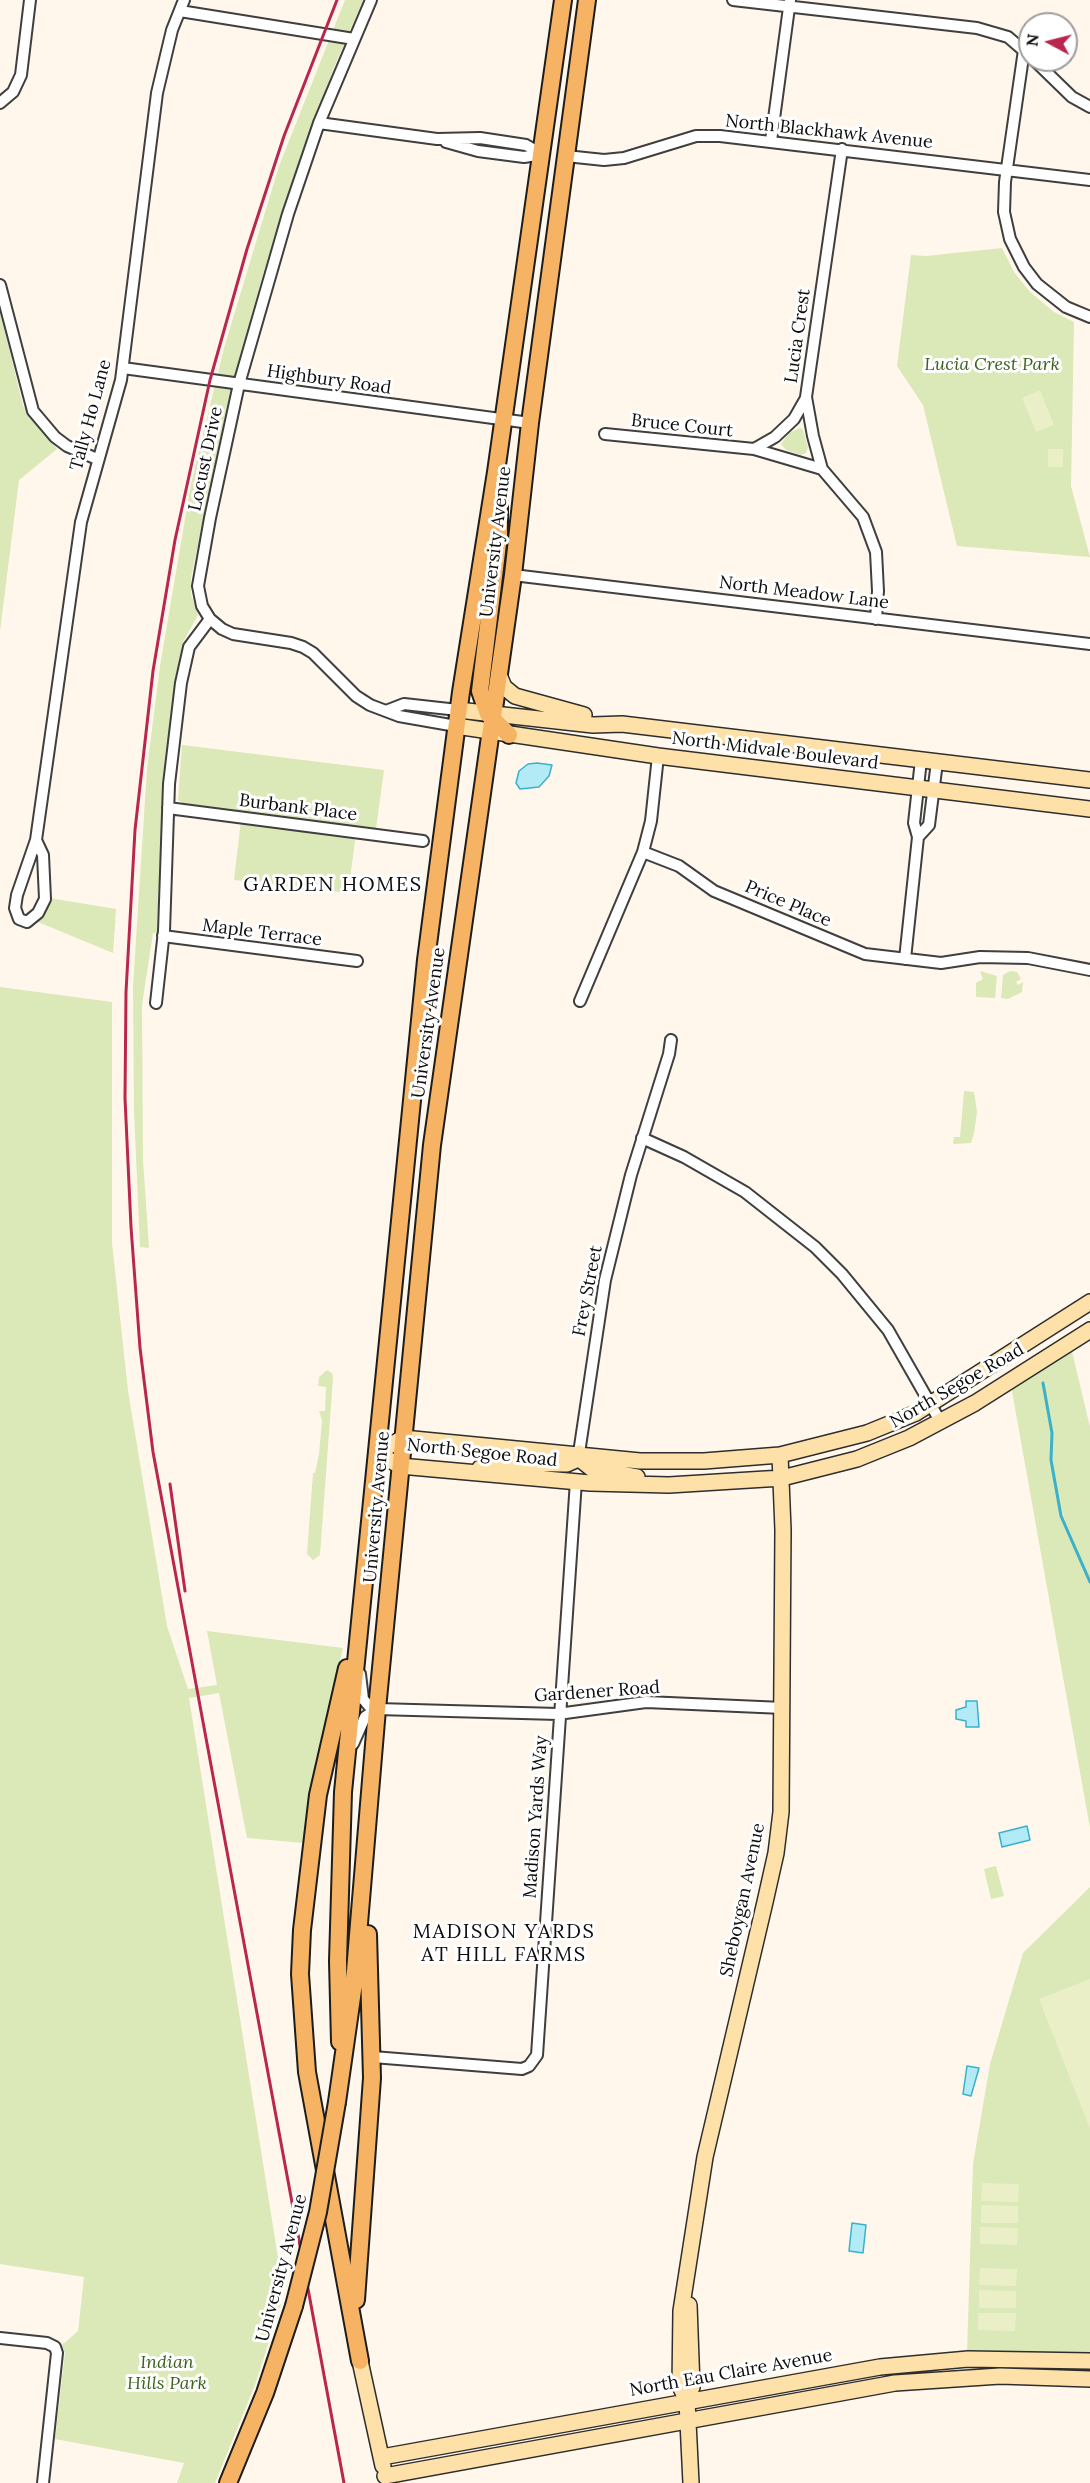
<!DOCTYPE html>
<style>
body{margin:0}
#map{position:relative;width:1090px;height:2483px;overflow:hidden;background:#fff7ec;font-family:Lora,serif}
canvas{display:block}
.north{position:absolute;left:1018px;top:12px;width:60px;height:60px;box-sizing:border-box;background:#fff;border:2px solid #9e9e9e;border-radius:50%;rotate:277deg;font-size:16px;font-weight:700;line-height:24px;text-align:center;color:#0c0c0c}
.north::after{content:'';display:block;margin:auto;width:21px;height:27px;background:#ba274e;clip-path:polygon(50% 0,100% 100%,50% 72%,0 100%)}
</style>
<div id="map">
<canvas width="1090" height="2483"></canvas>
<div class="north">N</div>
</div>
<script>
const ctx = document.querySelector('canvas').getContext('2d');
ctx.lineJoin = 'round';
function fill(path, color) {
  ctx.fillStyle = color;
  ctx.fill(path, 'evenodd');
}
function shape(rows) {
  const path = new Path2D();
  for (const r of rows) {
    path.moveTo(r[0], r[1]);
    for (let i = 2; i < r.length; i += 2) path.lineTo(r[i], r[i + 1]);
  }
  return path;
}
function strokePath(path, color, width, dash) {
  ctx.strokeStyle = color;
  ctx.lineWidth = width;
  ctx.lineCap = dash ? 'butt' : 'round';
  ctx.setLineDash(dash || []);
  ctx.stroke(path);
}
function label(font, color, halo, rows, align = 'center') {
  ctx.font = font + ' Lora,serif';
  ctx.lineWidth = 6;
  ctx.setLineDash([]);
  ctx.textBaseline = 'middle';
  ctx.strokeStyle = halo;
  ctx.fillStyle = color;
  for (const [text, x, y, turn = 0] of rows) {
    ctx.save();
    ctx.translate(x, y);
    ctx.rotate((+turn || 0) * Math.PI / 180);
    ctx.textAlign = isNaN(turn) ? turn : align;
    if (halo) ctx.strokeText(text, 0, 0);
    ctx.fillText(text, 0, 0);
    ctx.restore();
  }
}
fill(shape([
 [345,0,363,0,333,70,263,273,228,403,191,578,191,594,198,615,183,642,175,680,163,783,157,933,153,933,142,1005,143,1160,149,1248,140,1247,134,1111,133,986,147,769,160,666,191,484,224,348,279,166],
 [1002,248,1014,272,1030,292,1054,312,1074,322,1071,486,1090,557,957,546,923,405,897,366,911,255,926,256],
 [0,311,23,406,57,449,19,480,0,631],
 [800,428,803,430,808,447,806,453,801,455,786,450,781,444,789,433],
 [182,745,384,770,376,829,357,827,348,893,234,880,242,812,184,804,178,800],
 [49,898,116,909,113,953,38,922,46,912],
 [980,971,997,976,995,998,976,997,976,983,983,979],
 [1010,971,1017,972,1021,979,1016,982,1018,985,1023,982,1022,992,1008,999,1001,998,1003,975],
 [0,987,112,1002,112,1243,128,1391,167,1626,188,1689,217,1685,207,1631,343,1648,309,1792,303,1843,247,1838,219,1693,189,1698,279,2264,281,2304,255,2385,215,2483,177,2483,184,2463,55,2439,65,2353,62,2345,78,2331,84,2277,0,2264],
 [964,1091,974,1092,977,1112,974,1133,971,1143,953,1144,954,1137,960,1137],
 [1070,1343,1090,1427,1090,1828,1010,1380],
 [327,1370,332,1373,333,1378,320,1555,313,1560,307,1554,313,1473,315,1473,319,1454,322,1421,319,1411,325,1411,326,1387,318,1386,319,1377],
 [996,1866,1004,1896,991,1899,984,1869],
 [1090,1887,1090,2357,967,2352,973,2164,990,2064,1023,1953]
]), '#dbe8b7');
fill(shape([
 [1040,390,1054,425,1036,432,1022,398],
 [1048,449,1063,449,1063,467,1048,467],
 [1090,1979,1090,2129,1039,1999],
 [982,2183,1019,2184,1018,2202,981,2201],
 [981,2205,1018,2206,1018,2223,981,2223],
 [980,2227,1018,2228,1017,2245,980,2244],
 [980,2268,1017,2269,1016,2286,979,2285],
 [979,2290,1016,2291,1016,2308,979,2308],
 [978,2313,1016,2313,1015,2331,978,2330]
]), '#eaefc8');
const water = shape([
 [537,763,552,765,549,776,539,787,520,789,516,783,519,771,528,764,537,763],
 [966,1701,977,1701,979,1727,966,1727,966,1721,956,1719,956,1710,966,1707,966,1701],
 [1027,1826,1030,1840,1002,1847,999,1833,1027,1826],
 [967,2066,979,2068,971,2096,963,2094,967,2066],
 [852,2223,866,2225,863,2253,849,2251,852,2223]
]);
fill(water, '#b2ebf5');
strokePath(water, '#3ab1cb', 1.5);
strokePath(shape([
 [1043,1383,1052,1433,1051,1460,1061,1516,1090,1582]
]), '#3ab1cb', 3);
const street = shape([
 [371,0,319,123,288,214,239,384,210,518,198,586,202,606,210,619,222,629,233,634,291,643,303,647,313,653,356,696,370,705,399,716,456,726],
 [733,0,977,28,1008,37,1030,56],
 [180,11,354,39],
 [1024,50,1005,182,1004,212,1010,239,1024,267,1037,284,1066,307,1090,317],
 [1034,60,1072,97,1090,107],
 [0,103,13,92,21,75,30,0],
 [319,123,437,139,480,138,526,145,542,154],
 [771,141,790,0],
 [446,142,478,151,524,157,542,154],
 [842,149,806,397,813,436,822,469,863,517,876,552,878,591,876,619],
 [566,156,604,160,624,158,696,136,720,136,1090,180],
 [0,285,33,411,55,437,67,446,97,459],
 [123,368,530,423],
 [605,434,754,449,822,469],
 [754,449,775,437,794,419,806,398],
 [513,575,1090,644],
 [386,711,404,704,458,710],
 [168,808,423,841],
 [918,837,929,825,937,762],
 [36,840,43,855,45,899,38,913,27,922,19,919,15,908,17,895,36,840,81,522,121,380,157,93,172,30,184,0],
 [643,852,679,866,714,891,865,954,941,963,980,957,1028,958,1090,970],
 [163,936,357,961],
 [905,959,918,837,914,823,921,760],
 [580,1001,643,852,651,821,658,756],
 [156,1003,164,931,169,784,181,683,189,647,210,619],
 [642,1138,684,1157,745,1192,815,1247,842,1274,888,1330,940,1421],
 [579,1453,605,1280,631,1175,669,1054,671,1040],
 [360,1674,363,1699,369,1706,377,1709,558,1714,646,1702,783,1708],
 [353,1744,365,1717,377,1709],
 [373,2057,522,2069,529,2066,537,2055,576,1481],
 [0,2338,47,2343,55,2347,57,2353,43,2483]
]);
const secondary = shape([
 [499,675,504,687,515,696,584,715],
 [458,710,593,725,622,724,1090,780],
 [456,726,658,756,1090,809],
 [1090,1302,916,1413,867,1433,780,1455,704,1461,640,1461,403,1438,377,1453,400,1466,590,1483,669,1485,782,1478,857,1459,909,1438,975,1403,1090,1330],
 [579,1453,582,1461,592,1469,637,1477],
 [480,1468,499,1463,567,1464,576,1460,579,1453],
 [360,2361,383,2466],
 [687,2401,692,2387,689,2305],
 [382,2457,880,2367,968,2359,1090,2361],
 [385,2476,895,2383,1000,2376,1090,2379],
 [691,2483,687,2401,680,2386,681,2311,705,2157,765,1902,776,1853,781,1812,783,1530,780,1455]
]);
const primary = shape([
 [499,490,499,536,480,691,488,714,509,735],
 [347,1668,318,1795,302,1930,300,1974,307,2072,360,2361],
 [340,2042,338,1961,343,1792,426,960,461,692,496,472,563,0],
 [337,2102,354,1983,377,1709,432,1145,513,575,530,423,587,0],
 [356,2300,372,2078,368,1934],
 [228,2483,265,2393,294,2306]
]);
strokePath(street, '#3f3f3f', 14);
strokePath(secondary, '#2e2e2e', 18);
strokePath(primary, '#1d1d1d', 20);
strokePath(street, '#fff', 10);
strokePath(secondary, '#fee1a8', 15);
strokePath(primary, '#f6b364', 16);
strokePath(shape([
 [337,0,284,136,247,249,210,380,175,540,153,671,135,830,126,992,125,1098,131,1227,140,1348,153,1452,344,2483],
 [170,1484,185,1591]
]), '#ba274e', 3);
const primaryBridge = shape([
 [294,2306,318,2212,337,2102]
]);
strokePath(primaryBridge, '#1d1d1d', 20, []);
strokePath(primaryBridge, '#f6b364', 16);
label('18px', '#0c0c0c', '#fff', [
 ["North Blackhawk Avenue",829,132,6],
 ["Lucia Crest",798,336,-82],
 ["Highbury Road",329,380,8],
 ["Tally Ho Lane",91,415,-75],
 ["Bruce Court",682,426,6],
 ["Locust Drive",206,459,-78],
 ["University Avenue",496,542,-83],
 ["North Meadow Lane",804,593,7],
 ["North Midvale Boulevard",775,751,7],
 ["Burbank Place",298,808,7],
 ["Price Place",788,904,23],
 ["Maple Terrace",262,933,7],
 ["University Avenue",429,1023,-82],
 ["Frey Street",588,1291,-79],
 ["North Segoe Road",957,1386,-30],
 ["North Segoe Road",482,1453,6],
 ["University Avenue",377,1507,-85],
 ["Gardener Road",597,1692,-4],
 ["Madison Yards Way",536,1817,-86],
 ["Sheboygan Avenue",743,1900,-78],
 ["University Avenue",282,2268,-75],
 ["North Eau Claire Avenue",731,2373,-10]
]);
label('italic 18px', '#3b631e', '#fff', [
 ["Lucia Crest Park",992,365],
 ["Indian",167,2363],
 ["Hills Park",167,2384]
]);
ctx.letterSpacing = '1.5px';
label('20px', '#0c0c0c', '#fff', [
 ["GARDEN HOMES",333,885],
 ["MADISON YARDS",504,1932],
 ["AT HILL FARMS",504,1955]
]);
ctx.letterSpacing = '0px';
</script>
